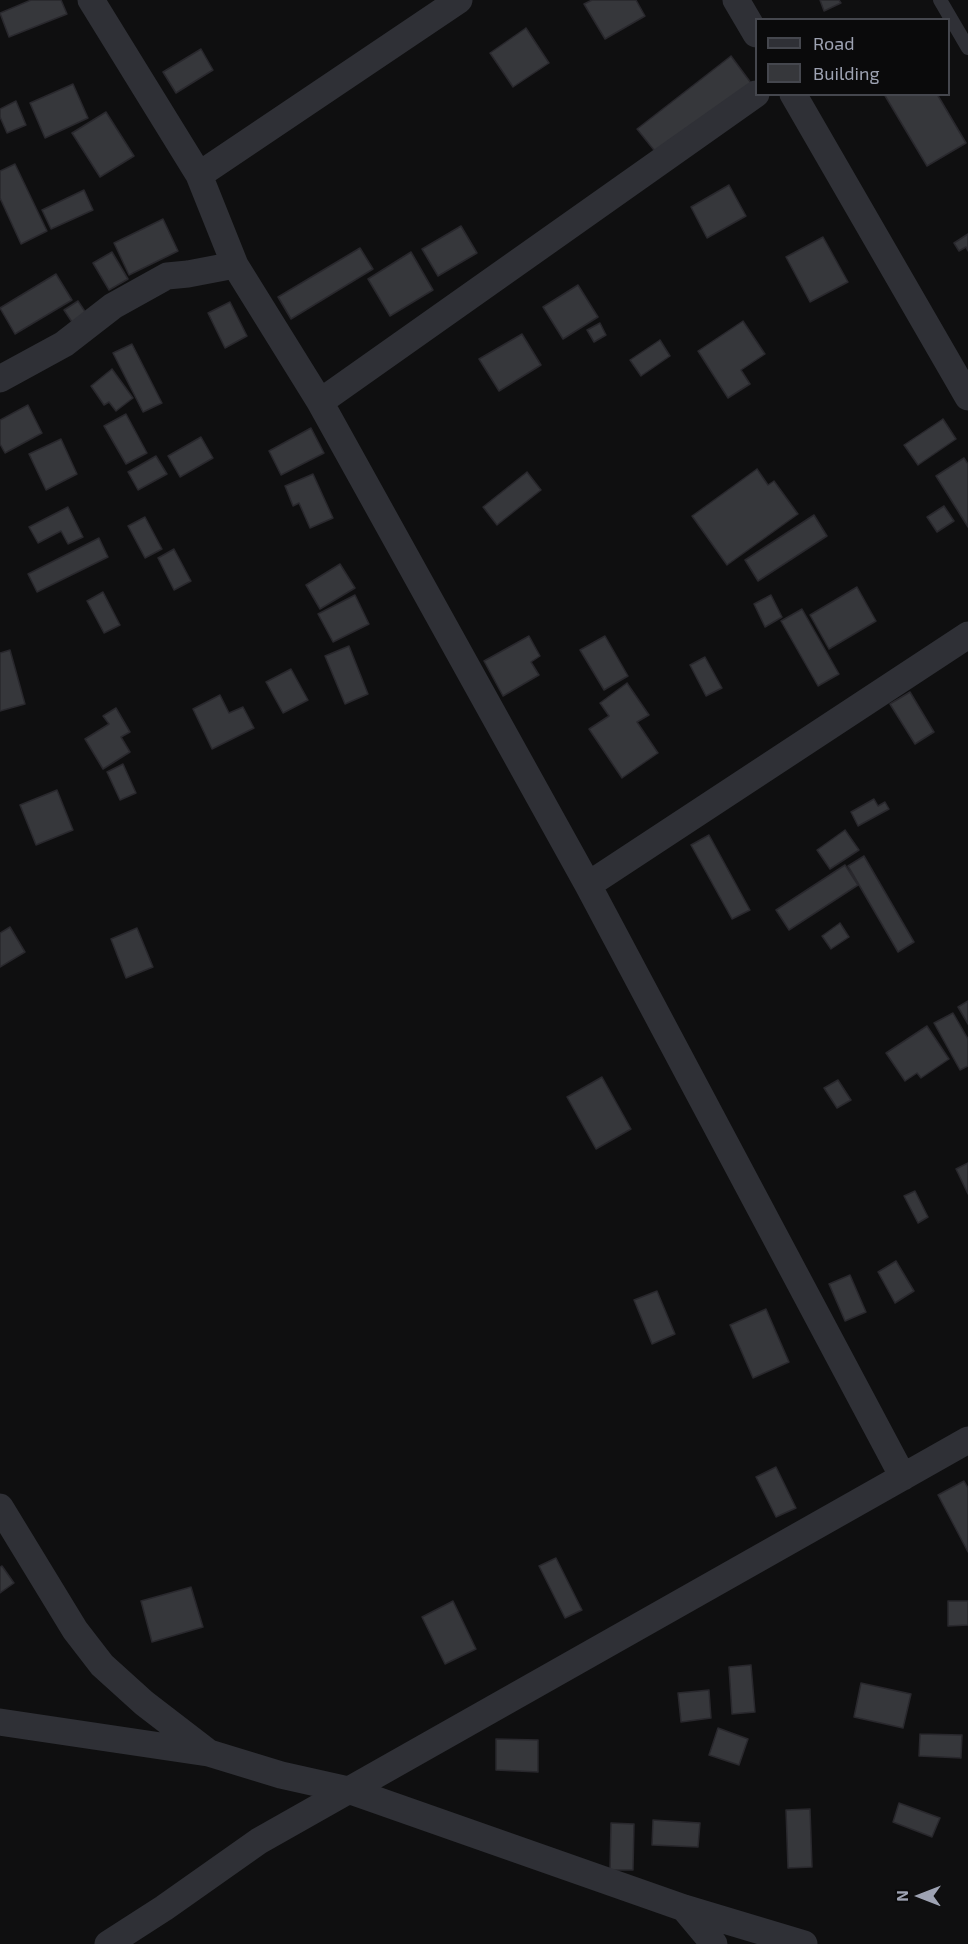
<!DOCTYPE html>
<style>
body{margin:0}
#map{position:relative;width:968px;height:1944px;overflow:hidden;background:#0f0f10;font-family:"Exo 2",sans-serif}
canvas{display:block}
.legend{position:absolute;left:755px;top:18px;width:195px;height:78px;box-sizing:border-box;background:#0a0a0b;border:2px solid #45474e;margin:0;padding:8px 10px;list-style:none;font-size:18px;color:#9ea3b3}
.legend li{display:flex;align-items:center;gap:12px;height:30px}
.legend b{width:30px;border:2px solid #45474e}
.north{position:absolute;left:890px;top:1866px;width:60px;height:60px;-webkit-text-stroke:4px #0a0a0b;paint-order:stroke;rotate:270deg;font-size:16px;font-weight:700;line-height:24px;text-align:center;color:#9ea3b3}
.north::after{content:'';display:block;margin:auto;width:21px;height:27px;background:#9ea3b3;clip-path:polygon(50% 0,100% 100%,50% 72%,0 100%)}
</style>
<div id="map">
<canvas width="968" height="1944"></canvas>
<ul class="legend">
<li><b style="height:8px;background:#2f3036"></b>Road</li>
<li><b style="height:16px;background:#36373b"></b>Building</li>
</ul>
<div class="north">N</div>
</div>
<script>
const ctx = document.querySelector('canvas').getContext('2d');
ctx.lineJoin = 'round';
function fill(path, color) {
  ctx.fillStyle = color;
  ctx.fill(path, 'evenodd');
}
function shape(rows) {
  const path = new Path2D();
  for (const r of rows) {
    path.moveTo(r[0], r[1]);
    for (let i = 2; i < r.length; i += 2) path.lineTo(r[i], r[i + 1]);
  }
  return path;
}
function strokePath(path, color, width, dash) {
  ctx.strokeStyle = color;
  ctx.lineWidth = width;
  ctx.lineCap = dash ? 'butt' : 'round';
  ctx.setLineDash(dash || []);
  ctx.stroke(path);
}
const building = shape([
 [31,0,61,0,67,14,9,37,0,13,31,0],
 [592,0,636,0,645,16,605,39,584,4,592,0],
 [820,0,839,0,841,3,824,11,820,0],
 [526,28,549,63,513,87,490,53,526,28],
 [201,49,213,70,176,93,163,72,201,49],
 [731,56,751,83,658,155,637,129,731,56],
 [73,84,88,118,45,138,30,103,73,84],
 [884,94,937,94,966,143,927,166,884,94],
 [16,101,26,125,7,133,0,117,0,109,16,101],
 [106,112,134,156,100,177,72,133,106,112],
 [15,164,47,231,21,244,0,198,0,171,15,164],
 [729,185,746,216,707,238,691,207,729,185],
 [84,190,93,210,51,229,42,210,84,190],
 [163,219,178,251,129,275,114,243,163,219],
 [461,226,477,253,438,276,422,249,461,226],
 [968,234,968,251,966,247,959,251,954,243,968,234],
 [823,237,848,282,810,302,786,257,823,237],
 [360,248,373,269,291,319,278,297,360,248],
 [112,252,128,279,109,290,93,263,112,252],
 [411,252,433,290,390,316,368,279,411,252],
 [56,274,72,300,15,334,0,308,56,274],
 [578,285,598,317,563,339,543,307,578,285],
 [78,301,88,316,74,325,64,310,78,301],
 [230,302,247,336,225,348,208,313,230,302],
 [743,321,765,354,741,370,750,384,728,398,698,351,743,321],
 [600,323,606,335,594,342,587,330,600,323],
 [522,334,541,365,499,391,479,359,522,334],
 [660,340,670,356,641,376,630,360,660,340],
 [132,344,162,403,143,412,113,353,132,344],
 [112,369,133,398,116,411,109,402,104,405,91,386,112,369],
 [28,405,42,433,5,453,0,444,0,420,28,405],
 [126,414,147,453,126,464,104,426,126,414],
 [943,419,956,439,918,465,904,445,943,419],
 [311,428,324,453,281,475,269,451,311,428],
 [201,437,213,458,180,477,168,456,201,437],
 [61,439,77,474,46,490,29,454,61,439],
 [156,456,167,474,138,490,128,472,156,456],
 [964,458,968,464,968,527,936,476,964,458],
 [757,469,768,485,774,481,798,514,727,565,692,516,757,469],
 [527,472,541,490,497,525,483,507,527,472],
 [313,474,333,518,310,528,299,503,293,506,285,486,313,474],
 [944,506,954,521,937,532,927,517,944,506],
 [68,507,83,537,68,544,61,531,38,543,29,527,68,507],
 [814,515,827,536,758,581,745,560,814,515],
 [145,517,162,549,145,558,128,526,145,517],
 [99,538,108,557,37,592,28,574,99,538],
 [174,549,191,581,174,590,158,558,174,549],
 [340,564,355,588,320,609,306,585,340,564],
 [857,587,876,621,829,649,810,615,857,587],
 [103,592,120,625,104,633,87,601,103,592],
 [355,595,369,624,333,642,318,614,355,595],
 [771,595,782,617,765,627,754,604,771,595],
 [802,609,839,674,818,686,781,621,802,609],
 [529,636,540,656,531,662,539,675,503,696,484,661,529,636],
 [605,636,628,676,604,690,580,650,605,636],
 [349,646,368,694,345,704,325,656,349,646],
 [10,650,25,704,0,711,0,653,10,650],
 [705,657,722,688,706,696,690,665,705,657],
 [291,669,308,700,283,713,266,682,291,669],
 [627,683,649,715,637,722,658,753,622,778,589,729,609,716,600,703,627,683],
 [910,692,934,732,915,744,890,704,910,692],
 [220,695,229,713,243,707,254,728,212,749,193,709,220,695],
 [116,708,130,732,121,737,130,752,103,769,85,739,109,724,103,716,116,708],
 [123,764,136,793,120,800,107,772,123,764],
 [57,790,73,830,36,845,20,805,57,790],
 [874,799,878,806,885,802,889,809,858,826,851,812,874,799],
 [845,830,859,850,830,869,817,850,845,830],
 [709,835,750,910,732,919,691,845,709,835],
 [864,856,914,942,898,952,848,866,864,856],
 [845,865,858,885,789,930,776,910,845,865],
 [840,923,849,937,831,949,822,936,840,923],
 [10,927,25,952,0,967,0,933,10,927],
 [137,928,153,967,126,978,111,939,137,928],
 [968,1001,968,1024,958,1007,968,1001],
 [953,1013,968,1039,968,1066,960,1070,934,1023,953,1013],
 [927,1026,949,1059,921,1078,917,1073,905,1081,886,1053,927,1026],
 [602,1077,631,1129,596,1149,567,1097,602,1077],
 [838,1080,851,1100,837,1108,824,1088,838,1080],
 [968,1163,968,1194,956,1169,968,1163],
 [915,1191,928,1217,918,1223,904,1196,915,1191],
 [896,1261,914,1291,895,1303,878,1272,896,1261],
 [850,1275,866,1312,845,1321,829,1284,850,1275],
 [657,1291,675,1334,652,1344,634,1300,657,1291],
 [766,1309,789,1362,753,1378,730,1325,766,1309],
 [776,1467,796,1508,776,1517,756,1477,776,1467],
 [964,1481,968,1488,968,1552,938,1495,964,1481],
 [556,1558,582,1610,565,1618,539,1566,556,1558],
 [2,1566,14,1583,0,1593,0,1567,2,1566],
 [191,1587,203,1627,152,1642,141,1601,191,1587],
 [453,1601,476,1649,445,1664,422,1617,453,1601],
 [948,1601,968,1601,968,1625,948,1626,948,1601],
 [751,1665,755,1712,732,1714,729,1667,751,1665],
 [861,1683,911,1694,903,1728,854,1717,861,1683],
 [709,1690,711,1718,681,1722,678,1693,709,1690],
 [718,1728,748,1739,739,1765,709,1755,718,1728],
 [920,1734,962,1735,961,1758,919,1756,920,1734],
 [496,1739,538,1740,538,1772,496,1770,496,1739],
 [899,1803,940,1818,932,1837,893,1822,899,1803],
 [810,1809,812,1867,788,1868,786,1810,810,1809],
 [653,1820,700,1823,698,1847,652,1845,653,1820],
 [611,1823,634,1824,633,1870,610,1870,611,1823]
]);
fill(building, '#36373b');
strokePath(building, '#29282d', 1.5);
strokePath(shape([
 [940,0,968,48]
]), '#2f3036', 14);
strokePath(shape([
 [91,0,199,175,235,265,320,402,588,885,903,1477],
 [736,0,756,34],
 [793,94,968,397],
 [199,175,459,0],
 [0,379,64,344,113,306,167,276,188,274,235,265],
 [320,402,756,94],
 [588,885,968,635],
 [0,1507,75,1630,102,1665,144,1703,209,1753,281,1775,348,1790,684,1908,804,1944],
 [0,1722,208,1753],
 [684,1908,714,1944],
 [108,1944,164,1908,259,1841,968,1440]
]), '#2f3036', 27);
</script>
